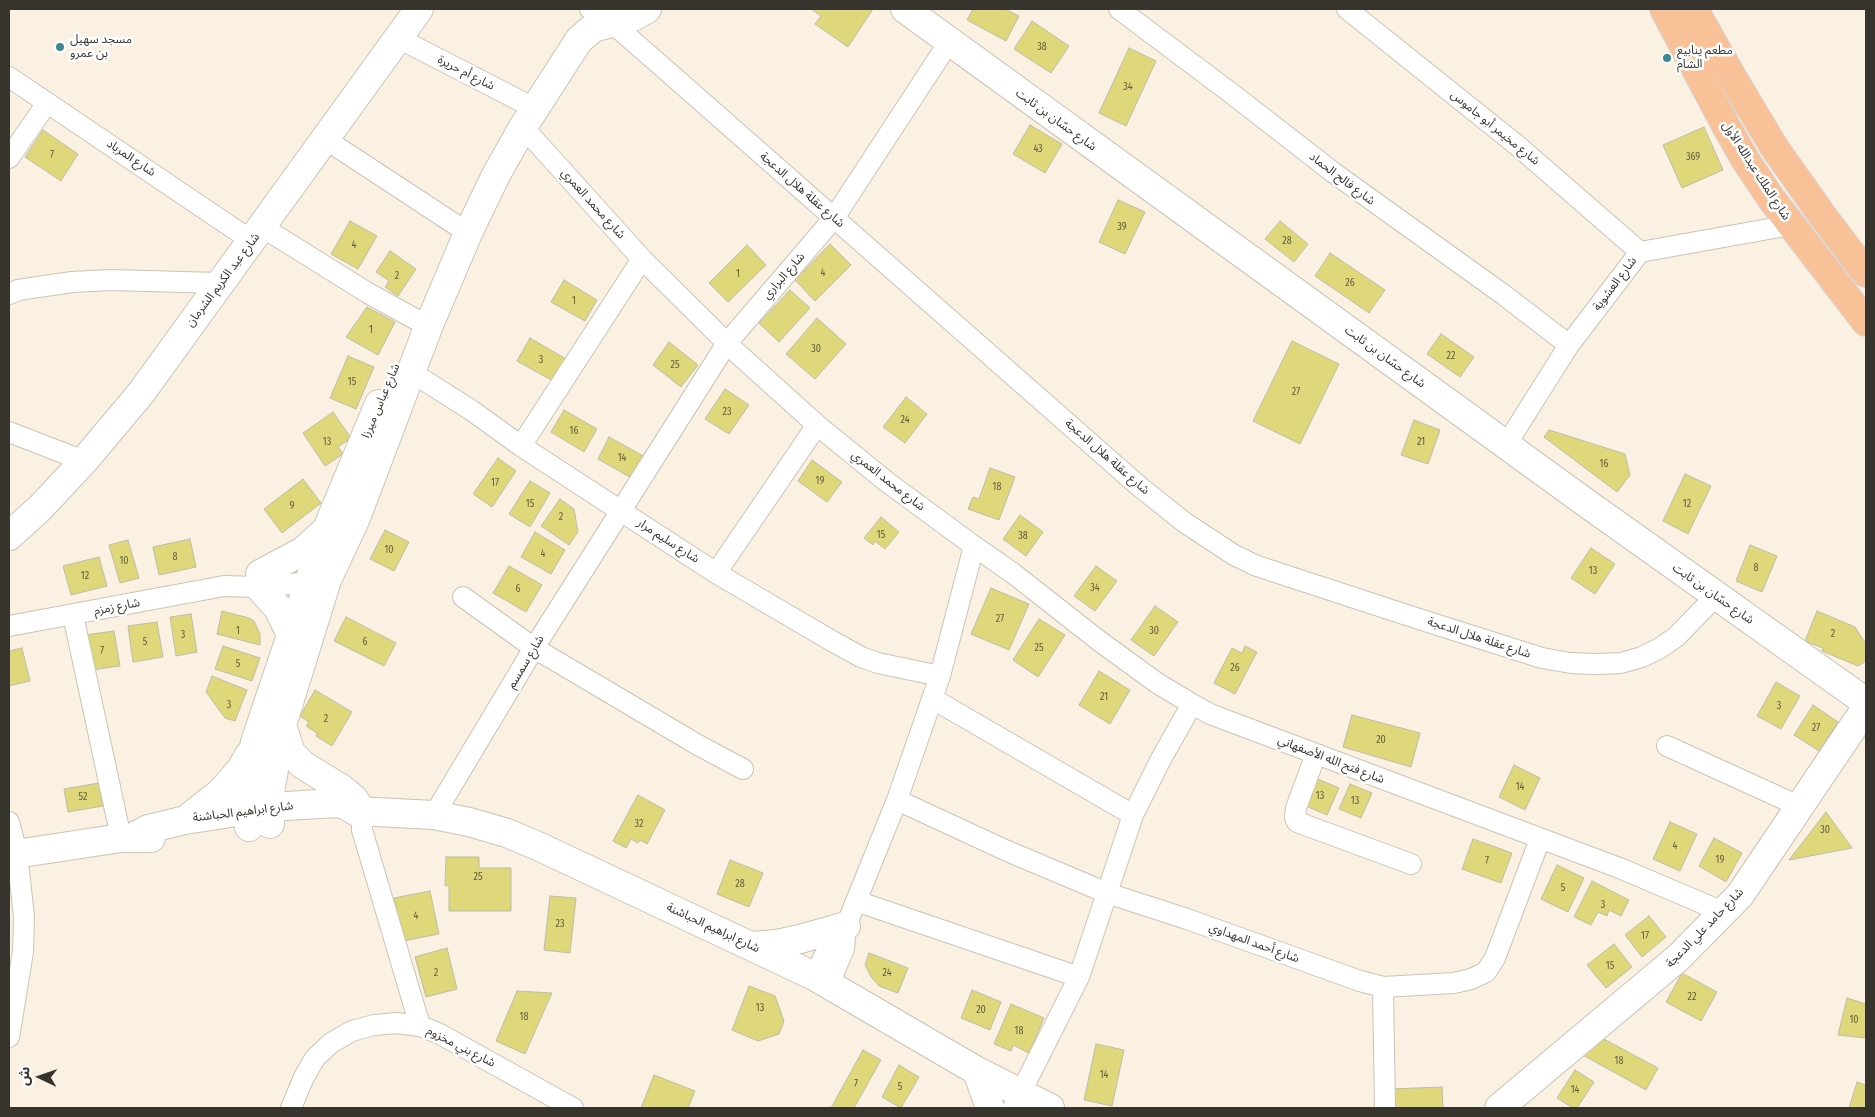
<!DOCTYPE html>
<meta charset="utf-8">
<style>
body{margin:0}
#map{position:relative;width:1875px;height:1117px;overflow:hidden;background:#fbf1e2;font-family:"Fira Sans Condensed","Noto Sans Arabic",sans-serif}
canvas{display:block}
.frame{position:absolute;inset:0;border:10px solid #37332d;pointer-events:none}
.north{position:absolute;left:15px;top:1052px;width:50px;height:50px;-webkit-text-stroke:4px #fff;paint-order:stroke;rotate:273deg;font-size:14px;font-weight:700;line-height:20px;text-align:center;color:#37332d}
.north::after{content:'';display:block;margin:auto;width:18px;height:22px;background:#37332d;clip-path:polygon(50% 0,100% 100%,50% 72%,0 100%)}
</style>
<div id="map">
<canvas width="1875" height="1117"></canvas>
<div class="frame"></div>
<div class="north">ش</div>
</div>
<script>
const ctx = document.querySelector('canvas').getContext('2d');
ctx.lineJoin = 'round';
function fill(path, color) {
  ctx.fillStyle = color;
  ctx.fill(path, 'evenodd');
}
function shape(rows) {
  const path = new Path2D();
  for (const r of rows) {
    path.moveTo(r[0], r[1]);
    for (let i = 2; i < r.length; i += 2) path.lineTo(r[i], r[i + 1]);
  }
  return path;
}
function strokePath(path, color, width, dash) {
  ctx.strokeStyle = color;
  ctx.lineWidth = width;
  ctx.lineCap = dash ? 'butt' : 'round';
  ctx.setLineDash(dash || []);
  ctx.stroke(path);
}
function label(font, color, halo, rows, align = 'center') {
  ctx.font = font + ' "Fira Sans Condensed","Noto Sans Arabic",sans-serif';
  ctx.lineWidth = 5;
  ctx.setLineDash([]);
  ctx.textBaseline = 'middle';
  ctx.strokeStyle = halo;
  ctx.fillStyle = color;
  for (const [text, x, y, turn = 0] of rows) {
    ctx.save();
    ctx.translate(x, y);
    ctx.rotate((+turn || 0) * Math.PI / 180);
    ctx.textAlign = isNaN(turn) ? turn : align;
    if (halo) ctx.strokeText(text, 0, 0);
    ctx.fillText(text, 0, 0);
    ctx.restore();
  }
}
const building = shape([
 [811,9,873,9,848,47,815,24,821,16,811,9],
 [973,9,1005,9,1019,16,1006,41,967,20,973,9],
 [1032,21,1069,46,1051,73,1014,49,1032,21],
 [1129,48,1156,61,1126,126,1099,113,1129,48],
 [1030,125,1062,144,1045,173,1013,154,1030,125],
 [1704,127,1723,170,1682,188,1663,145,1704,127],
 [43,130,78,154,61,181,25,157,43,130],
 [1118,200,1145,212,1125,254,1099,242,1118,200],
 [350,221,377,236,358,269,331,254,350,221],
 [1280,221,1308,244,1294,262,1265,239,1280,221],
 [830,244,851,265,815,301,795,280,830,244],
 [747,245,766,265,728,302,709,283,747,245],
 [390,251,416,269,398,296,385,287,389,281,376,272,390,251],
 [1330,253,1385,290,1369,313,1315,276,1330,253],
 [564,280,597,300,585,321,551,302,564,280],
 [790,290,810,308,779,342,759,323,790,290],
 [367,307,395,322,378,355,346,337,367,307],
 [817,318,846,344,815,379,786,354,817,318],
 [1441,334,1474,357,1460,377,1427,354,1441,334],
 [530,338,566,359,553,381,517,361,530,338],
 [1292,341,1339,364,1300,444,1253,421,1292,341],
 [669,342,698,365,681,387,653,365,669,342],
 [348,356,374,367,356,409,330,398,348,356],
 [725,389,749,405,729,434,705,419,725,389],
 [906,397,927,414,905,443,883,427,906,397],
 [564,410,597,429,584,452,551,432,564,410],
 [333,412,351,438,338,447,343,454,325,466,303,433,333,412],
 [1414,420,1440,430,1428,464,1401,455,1414,420],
 [1549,430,1625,454,1630,475,1617,492,1544,437,1549,430],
 [609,437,647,458,635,480,598,459,609,437],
 [498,458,516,471,492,507,473,494,498,458],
 [812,460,842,482,827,502,798,481,812,460],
 [990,468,1015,477,999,520,968,509,973,497,979,499,990,468],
 [1685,474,1711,486,1688,534,1663,521,1685,474],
 [303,479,321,503,282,533,264,509,303,479],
 [530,481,550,493,530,527,509,514,530,481],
 [560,499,574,509,578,532,569,545,541,526,560,499],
 [1020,515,1043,532,1026,556,1003,539,1020,515],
 [881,517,899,532,885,549,875,541,873,545,864,538,881,517],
 [385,530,409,542,394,571,370,559,385,530],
 [535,532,565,550,551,574,521,557,535,532],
 [190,539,196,567,159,575,153,547,190,539],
 [128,540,139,578,120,583,109,545,128,540],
 [1750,545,1777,556,1762,592,1736,581,1750,545],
 [1591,548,1615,564,1595,594,1571,578,1591,548],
 [99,557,107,586,71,595,63,566,99,557],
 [509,566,542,585,526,612,493,593,509,566],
 [1096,566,1117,581,1095,611,1074,596,1096,566],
 [991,588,1029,604,1009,650,971,634,991,588],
 [1155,606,1178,622,1154,656,1131,640,1155,606],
 [222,611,249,618,254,621,260,634,260,645,217,634,222,611],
 [1817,611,1855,627,1866,644,1866,661,1858,666,1822,651,1823,648,1805,641,1817,611],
 [191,614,197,652,176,656,170,617,191,614],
 [346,617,396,643,384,666,334,641,346,617],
 [1039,619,1065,635,1038,677,1013,660,1039,619],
 [157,622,163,657,133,662,128,626,157,622],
 [114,631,120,666,91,670,85,635,114,631],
 [223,646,260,658,252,681,215,669,223,646],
 [1245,646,1257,652,1235,694,1214,683,1232,648,1242,653,1245,646],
 [22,648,30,681,9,686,9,651,22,648],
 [1099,671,1130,690,1110,724,1079,705,1099,671],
 [212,676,247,690,235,721,225,718,206,692,212,676],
 [1776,682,1800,696,1781,729,1757,716,1776,682],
 [315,690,352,712,332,746,316,736,317,733,306,726,309,722,300,716,315,690],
 [1813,705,1838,722,1819,751,1794,735,1813,705],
 [1352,715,1420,733,1411,767,1343,747,1352,715],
 [1514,765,1540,778,1525,810,1499,797,1514,765],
 [1313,777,1339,788,1327,815,1301,804,1313,777],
 [99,783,103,806,68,812,64,789,99,783],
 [1350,784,1372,793,1361,818,1339,809,1350,784],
 [638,795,665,810,647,844,640,840,638,843,631,839,626,848,613,841,638,795],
 [1826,812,1852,848,1789,860,1826,812],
 [1670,822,1697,834,1680,871,1653,859,1670,822],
 [1714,838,1742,853,1726,882,1699,866,1714,838],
 [1473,839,1512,853,1501,883,1462,869,1473,839],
 [446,857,479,857,479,868,511,868,511,911,449,911,449,885,445,886,446,857],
 [730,860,763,873,749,907,717,894,730,860],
 [1557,865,1584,878,1568,912,1541,899,1557,865],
 [1592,881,1629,900,1621,916,1609,910,1607,916,1598,912,1591,925,1574,917,1592,881],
 [430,891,439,934,403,941,394,898,430,891],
 [550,896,576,898,570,953,544,950,550,896],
 [1649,916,1666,937,1642,957,1625,935,1649,916],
 [1614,944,1632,967,1606,988,1587,965,1614,944],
 [447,948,457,989,426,997,415,957,447,948],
 [869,953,908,968,898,993,879,986,872,978,865,965,869,953],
 [1682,973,1717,992,1701,1021,1666,1002,1682,973],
 [749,986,775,996,784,1021,779,1034,758,1041,732,1030,749,986],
 [972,990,1001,1002,990,1030,961,1018,972,990],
 [517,991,552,993,525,1054,496,1041,517,991],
 [1847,998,1866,1004,1866,1038,1838,1035,1847,998],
 [1011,1004,1044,1018,1029,1053,1013,1045,1011,1051,994,1044,1011,1004],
 [1600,1037,1658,1068,1646,1090,1581,1054,1600,1037],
 [1096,1044,1124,1050,1112,1106,1084,1100,1096,1044],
 [863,1050,881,1060,854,1108,831,1108,863,1050],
 [899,1065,919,1077,901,1108,882,1097,899,1065],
 [1575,1070,1594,1082,1577,1108,1573,1108,1557,1098,1575,1070],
 [654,1075,695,1091,688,1108,641,1108,654,1075],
 [1857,1082,1866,1085,1866,1108,1849,1108,1857,1082],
 [1442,1087,1443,1108,1390,1108,1389,1089,1442,1087]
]);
fill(building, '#dfd87b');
strokePath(building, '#bcbbab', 1);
const street = shape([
 [590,9,611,22,667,71,1140,487,1184,522,1234,555,1257,566,1422,620,1542,658,1571,663,1596,664,1621,663,1642,657,1660,648,1676,637,1716,596],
 [1119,9,1231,93,1334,173,1504,295,1569,345],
 [1347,9,1518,146,1640,252],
 [398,38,534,108],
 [9,77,252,241],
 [523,127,642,259,736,352,817,425,887,482,974,546,940,676,897,800,846,926,844,949,829,984],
 [325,139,456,225],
 [9,158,47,103],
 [262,227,368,293,415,319],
 [9,294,18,290,72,282,111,280,220,283],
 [411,372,471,410,521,446,716,573,832,641,861,657,878,663,940,676],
 [9,432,84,461],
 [1506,445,1569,345,1640,252,1791,225],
 [521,446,642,259],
 [974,546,1014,574,1098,640,1157,683,1192,704,1210,714,1622,869,1723,912],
 [716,573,817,425],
 [463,597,534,648,698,745,743,769],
 [73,615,121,838],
 [9,626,224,586,259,587,320,581],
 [933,699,1133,815],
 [1667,746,1801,807],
 [1316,754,1296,808,1295,818,1297,822,1411,864],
 [897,800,1005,850,1107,893,1187,919,1360,981,1383,987,1454,983,1471,979,1486,972,1495,958,1540,839],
 [362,811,362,830,420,1026],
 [434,815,534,648,727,343,834,218,949,42],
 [9,822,17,853,24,917,23,952,9,1037],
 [856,901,1079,977],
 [814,976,833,939,843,928],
 [1383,987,1385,1108],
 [291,1108,304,1077,315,1058,331,1043,352,1031,374,1025,397,1023,420,1026,438,1033,573,1108],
 [1013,1108,1079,977,1133,815,1161,759,1192,704]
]);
const secondary = shape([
 [905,9,1589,505,1866,702],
 [9,536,40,508,84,461,141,393,419,9],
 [260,574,303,551,326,530],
 [259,587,278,608,291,635],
 [282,725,291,753,303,765,342,789,354,799,361,810],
 [188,818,221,792,241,769,249,755],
 [270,824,270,792,282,725,327,580,356,518,429,325,469,231,496,175,523,127,579,40,593,28,633,17,647,9],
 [249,827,247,787,255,742,327,529,379,404],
 [133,837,148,829,185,820,270,807,336,803,346,805,355,811,434,815,469,822,507,833,540,847,814,976,977,1071,1050,1108],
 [9,855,121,838,151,838],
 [752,946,777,944,800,939,846,926],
 [977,1071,990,1108],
 [1499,1108,1679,957,1740,895,1866,708]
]);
const primary = shape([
 [1664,9,1726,126,1746,161,1770,197,1866,322],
 [1694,9,1734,80,1774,147,1822,215,1866,273]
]);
strokePath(street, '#ccc3b4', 22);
strokePath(secondary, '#ccc3b4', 30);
strokePath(primary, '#d7d6d5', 30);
strokePath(street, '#fff', 20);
strokePath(secondary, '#fff', 28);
strokePath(primary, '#f8c198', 28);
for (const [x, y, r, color] of [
 [60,47,5,"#3f878e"],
 [1667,58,5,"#3f878e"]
]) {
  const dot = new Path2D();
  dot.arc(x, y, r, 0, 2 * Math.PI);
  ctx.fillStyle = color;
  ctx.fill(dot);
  strokePath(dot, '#fff', 2);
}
label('10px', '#615c40', null, [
 ["38",1042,47],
 ["34",1128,87],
 ["43",1038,149],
 ["7",52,155],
 ["369",1693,157],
 ["39",1122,227],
 ["28",1287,241],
 ["4",354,245],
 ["4",823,273],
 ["1",738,274],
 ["2",397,276],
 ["26",1350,283],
 ["1",574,301],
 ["1",371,330],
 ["30",816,349],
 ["22",1451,356],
 ["3",541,360],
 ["25",675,365],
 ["15",352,382],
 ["27",1296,392],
 ["23",727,412],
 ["24",905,420],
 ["16",574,431],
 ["13",327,442],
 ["21",1421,442],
 ["14",622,458],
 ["16",1604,464],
 ["19",820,481],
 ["17",495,483],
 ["18",997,487],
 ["15",530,504],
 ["12",1687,504],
 ["9",292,506],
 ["2",561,517],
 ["15",881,535],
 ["38",1023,536],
 ["10",389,550],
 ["4",543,554],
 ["8",175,557],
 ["10",124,561],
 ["8",1756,568],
 ["13",1593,571],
 ["12",85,576],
 ["34",1095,588],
 ["6",518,589],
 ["27",1000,619],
 ["1",238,631],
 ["30",1154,631],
 ["2",1833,634],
 ["3",183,635],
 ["5",145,642],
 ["6",365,642],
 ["25",1039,648],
 ["7",102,651],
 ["5",238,664],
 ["26",1235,668],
 ["21",1104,697],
 ["3",229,705],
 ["3",1779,706],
 ["2",326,719],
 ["27",1816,728],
 ["20",1381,740],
 ["14",1520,787],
 ["13",1320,796],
 ["52",83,797],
 ["13",1355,801],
 ["32",639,824],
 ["30",1825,830],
 ["4",1675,846],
 ["19",1720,860],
 ["7",1487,861],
 ["25",478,877],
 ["28",740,884],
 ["5",1563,888],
 ["3",1603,905],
 ["4",416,916],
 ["23",560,924],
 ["17",1645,936],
 ["15",1610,966],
 ["2",436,973],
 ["24",887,973],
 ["22",1692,997],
 ["13",760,1008],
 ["20",981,1010],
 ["18",524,1017],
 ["10",1854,1020],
 ["18",1019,1031],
 ["18",1619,1061],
 ["14",1104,1075],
 ["7",856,1084],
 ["5",900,1087],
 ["14",1575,1090]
]);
label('12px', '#37332d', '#fff', [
 ["مسجد سهيل",70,40],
 ["بن عمرو",70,54],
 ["مطعم ينابيع",1677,51],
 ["الشام",1677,65]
], 'left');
label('12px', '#37332d', '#fff', [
 ["شارع أم حريرة",466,73,27],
 ["شارع حسّان بن ثابت",1056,120,36],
 ["شارع مخيمر أبو جاموس",1495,128,39],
 ["شارع المرباد",131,158,34],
 ["شارع الملك عبدالله الأول",1756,171,57],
 ["شارع فالح الحماد",1342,179,37],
 ["شارع عقلة هلال الدعجة",802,190,41],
 ["شارع محمد العمري",593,204,48],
 ["شارع البراري",784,276,-49],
 ["شارع عبد الكريم الشرمان",223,280,-53],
 ["شارع العشوية",1615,284,-53],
 ["شارع حسّان بن ثابت",1385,357,36],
 ["شارع عباس ميرزا",381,401,-67],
 ["شارع عقلة هلال الدعجة",1107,457,41],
 ["شارع محمد العمري",888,481,38],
 ["شارع سليم مرار",668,541,33],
 ["شارع حسّان بن ثابت",1713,594,35],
 ["شارع زمزم",117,607,-11],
 ["شارع عقلة هلال الدعجة",1479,638,18],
 ["شارع سمسم",526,662,-59],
 ["شارع فتح الله الأصفهاني",1331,760,21],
 ["شارع ابراهيم الحباشنة",243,812,-7],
 ["شارع ابراهيم الحباشنة",713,928,25],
 ["شارع حامد علي الدعجة",1705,928,-46],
 ["شارع أحمد المهداوي",1254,943,20],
 ["شارع بني مخزوم",461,1047,27]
]);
</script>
